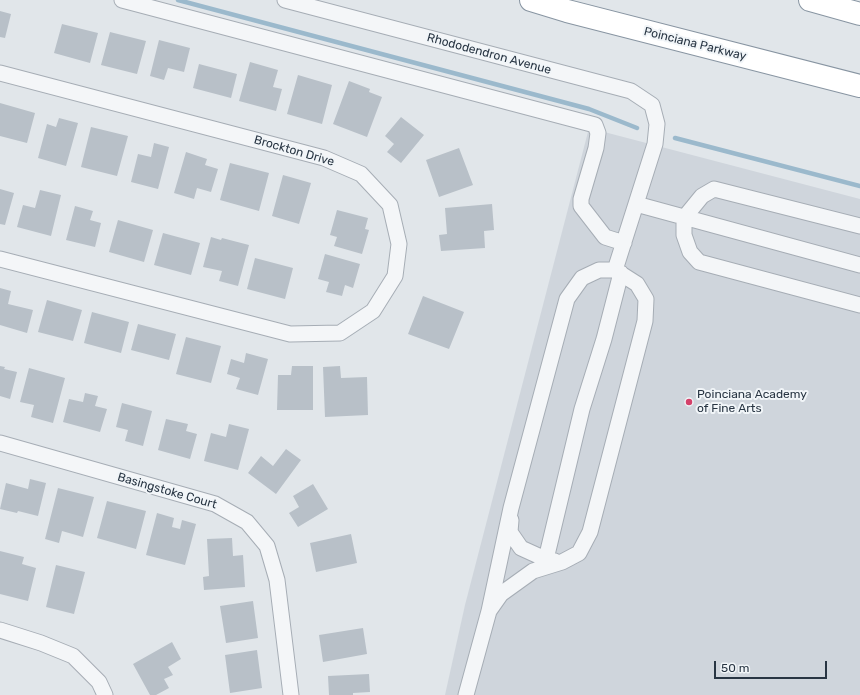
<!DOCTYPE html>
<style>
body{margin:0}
#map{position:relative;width:860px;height:695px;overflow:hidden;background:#e1e6ea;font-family:Rubik,sans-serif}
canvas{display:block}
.scale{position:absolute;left:714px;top:661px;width:113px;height:18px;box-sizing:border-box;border:2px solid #283543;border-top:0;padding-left:5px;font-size:12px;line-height:14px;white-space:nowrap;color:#283543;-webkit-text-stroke:3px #f1f5f8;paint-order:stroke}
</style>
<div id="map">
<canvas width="860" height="695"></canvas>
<div class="scale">50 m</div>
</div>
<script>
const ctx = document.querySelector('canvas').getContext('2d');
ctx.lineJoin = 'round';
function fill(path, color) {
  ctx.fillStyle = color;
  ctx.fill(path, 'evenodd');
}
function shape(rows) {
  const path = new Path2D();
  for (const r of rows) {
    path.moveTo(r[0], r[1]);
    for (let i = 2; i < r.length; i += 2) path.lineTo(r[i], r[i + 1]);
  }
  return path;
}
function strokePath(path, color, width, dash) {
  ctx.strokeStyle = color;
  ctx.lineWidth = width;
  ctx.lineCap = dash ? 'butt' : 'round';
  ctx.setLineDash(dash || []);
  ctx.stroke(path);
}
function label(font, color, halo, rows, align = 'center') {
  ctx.font = font + ' Rubik,sans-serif';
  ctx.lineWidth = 4;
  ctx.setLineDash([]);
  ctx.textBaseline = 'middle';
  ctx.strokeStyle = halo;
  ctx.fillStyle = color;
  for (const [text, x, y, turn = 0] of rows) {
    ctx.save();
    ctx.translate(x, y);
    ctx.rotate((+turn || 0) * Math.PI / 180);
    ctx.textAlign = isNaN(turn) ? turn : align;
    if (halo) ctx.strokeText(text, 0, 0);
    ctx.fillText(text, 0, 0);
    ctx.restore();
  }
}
fill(shape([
 [589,128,860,199,860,695,445,695,465,605]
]), '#cfd5dc');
strokePath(shape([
 [178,0,589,109,637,128],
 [675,138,860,186]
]), '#9bb9cc', 4.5);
fill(shape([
 [0,11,11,14,5,38,0,37],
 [62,24,98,33,90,63,54,53],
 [110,32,146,41,137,74,101,65],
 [159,40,190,48,184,72,168,68,164,80,150,76],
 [250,62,278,70,273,87,282,89,276,111,239,101],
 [199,64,237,74,231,98,193,88],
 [298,75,332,85,322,124,287,114],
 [349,81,370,89,369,92,382,97,367,137,333,124],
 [0,103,35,113,27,143,0,136],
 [401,117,424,135,401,163,387,152,394,144,385,136],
 [59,118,78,123,66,166,38,158,47,124,56,127],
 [91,127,128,136,117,176,81,167],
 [154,143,169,147,158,189,131,182,138,154,151,157],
 [459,148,473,185,439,197,426,160],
 [186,152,207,159,205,165,218,169,211,192,197,188,194,199,174,193],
 [230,163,269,173,259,211,220,200],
 [283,175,311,183,299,224,272,216],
 [0,189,14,193,5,225,0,224],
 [40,190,61,195,51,236,17,227,23,205,35,208],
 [492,204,494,230,484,231,485,248,441,251,439,235,447,234,445,208],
 [75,206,93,211,90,220,101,223,95,247,66,240],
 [337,210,368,218,365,229,369,230,362,254,334,246,337,237,330,235],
 [118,220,153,230,144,262,109,252],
 [163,233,200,243,191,275,154,265],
 [211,237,221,240,222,238,249,245,238,286,219,281,222,271,203,267],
 [325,254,360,264,353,288,345,285,342,296,326,292,329,282,318,279],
 [255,258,293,268,285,299,247,289],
 [0,288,11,291,8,304,33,310,27,333,0,325],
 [423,296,464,312,449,349,408,334],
 [47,300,82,310,73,341,38,332],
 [92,312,129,322,121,353,84,343],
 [138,324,176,334,169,360,131,350],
 [186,337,221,346,211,383,176,374],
 [246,353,268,359,258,395,236,389,240,378,227,374,231,359,244,363],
 [0,366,5,367,4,369,17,372,10,399,0,396],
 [292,366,313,366,313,410,277,410,278,375,291,375],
 [340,366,341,378,367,377,368,415,325,417,323,367],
 [29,368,65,378,53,423,31,417,34,405,20,402],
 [85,393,98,396,95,406,107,409,100,432,63,422,69,399,83,402],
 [122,403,152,411,143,446,125,441,128,430,116,427],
 [166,419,188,424,186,431,197,434,190,459,158,450],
 [229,424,249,429,238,470,204,461,211,433,226,437],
 [286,449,301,460,276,494,248,473,261,456,273,466],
 [30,479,46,483,38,516,18,511,17,513,0,509,6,483,28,489],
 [313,484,328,509,298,527,289,513,299,507,293,496],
 [58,488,94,497,83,537,62,531,59,543,45,539],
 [107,501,146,511,136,549,97,538],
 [157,513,174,518,172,527,180,529,182,520,196,524,185,565,146,555],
 [351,534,357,563,316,572,310,543],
 [232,538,233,556,243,555,245,587,204,590,203,577,209,576,207,539],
 [0,551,24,557,22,564,36,568,28,601,0,594],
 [56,565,85,572,74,614,46,607],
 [253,601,258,638,226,643,220,606],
 [363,628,367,654,323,662,319,635],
 [172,642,181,659,168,667,173,675,164,679,169,688,156,695,150,695,133,664],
 [257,650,262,688,230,693,225,655],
 [369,674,370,692,353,693,353,695,329,695,328,676]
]), '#b8c0c8');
const minor = shape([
 [122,0,595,125,598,133,596,148,581,199,581,206,605,237,624,243],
 [285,0,631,91,652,105,657,124,655,144,615,270],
 [0,73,324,158,361,174,390,205,399,244,395,276,373,311,340,333,290,334,0,259],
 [636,204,860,265],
 [860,226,714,189,702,196,684,218,684,235,690,252,699,262,860,305],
 [0,443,215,504,247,522,267,546,277,580,291,695],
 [511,520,510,532,521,548,543,558,555,561],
 [546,559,582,409,604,339,621,273],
 [0,630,41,643,73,656,99,682,105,695],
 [466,695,489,611,511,508,567,299,582,278,599,270,615,270,637,284,646,299,645,321,590,532,579,553,562,562,533,571,501,594,489,611]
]);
const highway = shape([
 [531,0,567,11,860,86],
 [810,0,860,14]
]);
strokePath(minor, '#a6adb5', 17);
strokePath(highway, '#8895a2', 24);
strokePath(minor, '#f4f6f8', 15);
strokePath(highway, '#fff', 22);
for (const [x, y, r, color] of [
 [689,402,4,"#d4416a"]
]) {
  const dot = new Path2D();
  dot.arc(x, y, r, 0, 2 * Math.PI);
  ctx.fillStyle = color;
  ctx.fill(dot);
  strokePath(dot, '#f1f5f8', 1.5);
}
label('12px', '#283543', '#f1f5f8', [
 ["Poinciana Parkway",695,44,14],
 ["Rhododendron Avenue",489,54,15],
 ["Brockton Drive",294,151,16],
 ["Basingstoke Court",167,491,16]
]);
label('12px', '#283543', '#f1f5f8', [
 ["Poinciana Academy",697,395],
 ["of Fine Arts",697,409]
], 'left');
</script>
